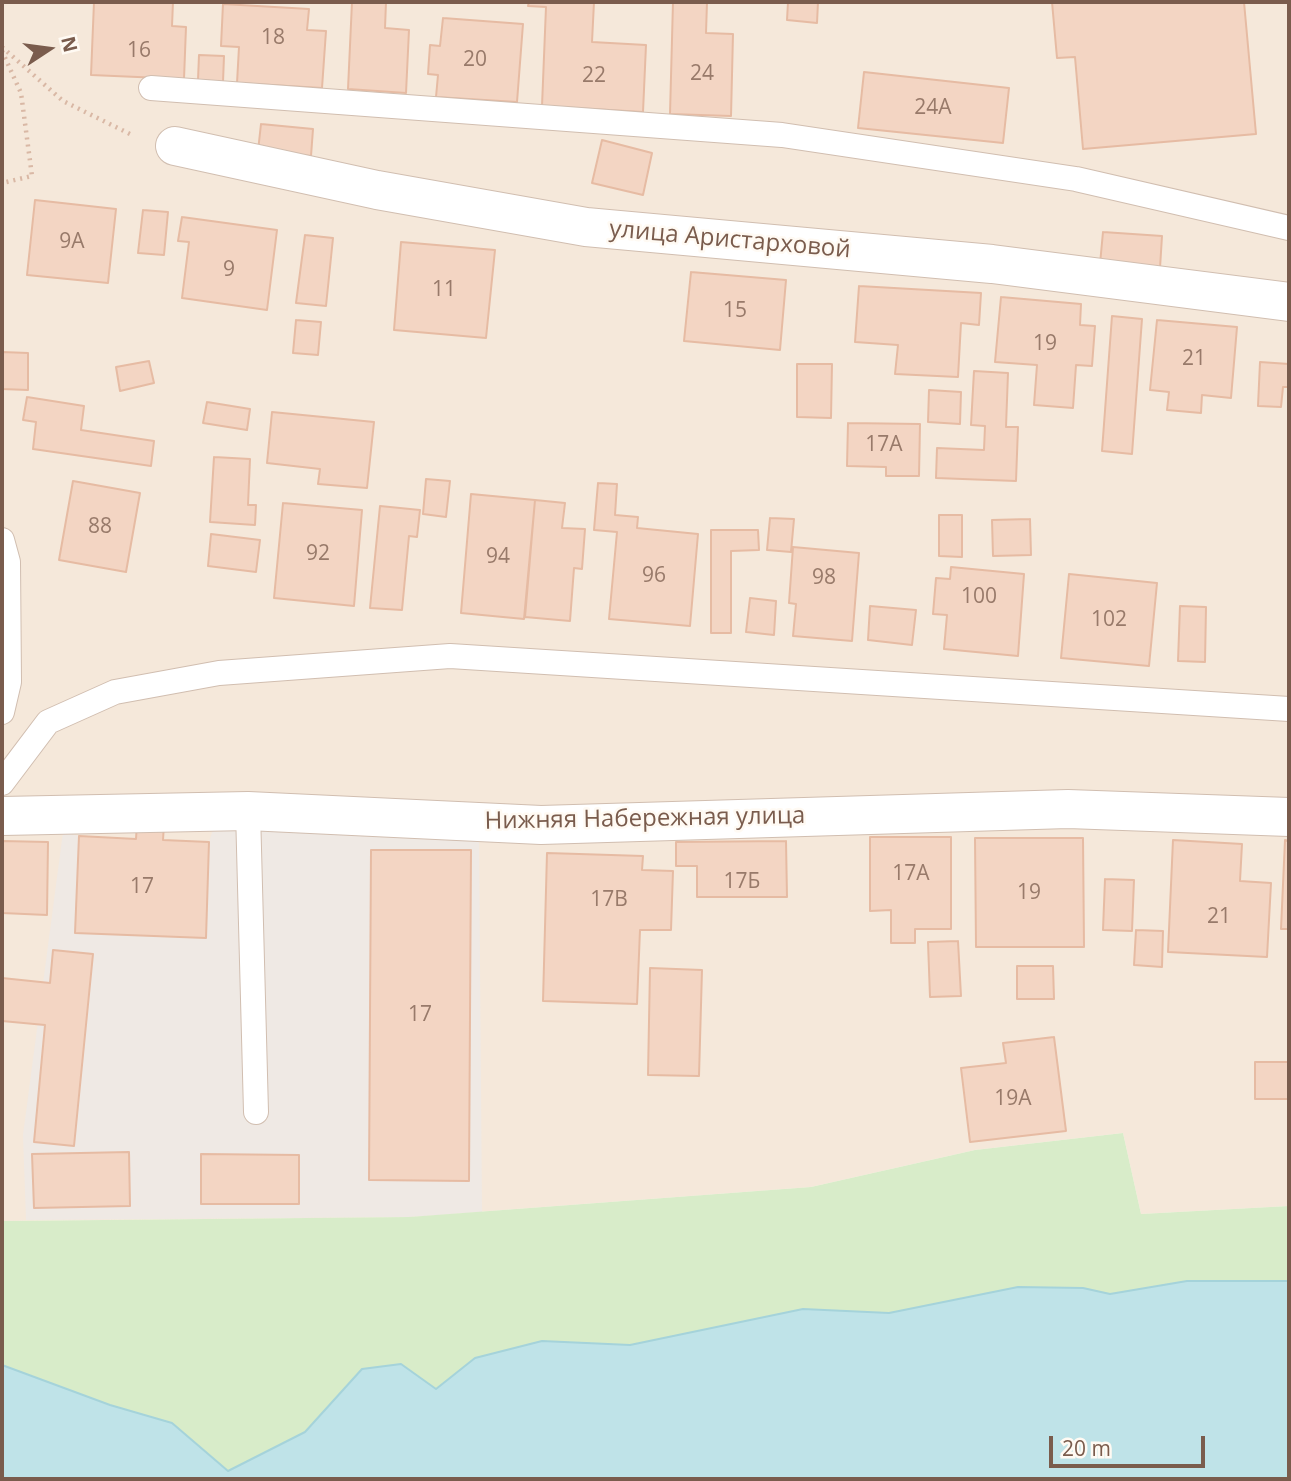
<!DOCTYPE html>
<meta charset="utf-8">
<style>
body{margin:0}
#map{position:relative;width:1291px;height:1481px;overflow:hidden;background:#fdf6ec;font-family:"Open Sans",sans-serif}
canvas{display:block}
.frame{position:absolute;inset:0;border:4px solid #7a5c4d;pointer-events:none}
.north{position:absolute;left:14px;top:14px;width:70px;height:70px;-webkit-text-stroke:5px #fffaf3;paint-order:stroke;rotate:77deg;font-size:19px;font-weight:700;line-height:28px;text-align:center;color:#7a5c4d}
.north::after{content:'';display:block;margin:auto;width:24px;height:32px;background:#7a5c4d;clip-path:polygon(50% 0,100% 100%,50% 72%,0 100%)}
.scale{position:absolute;left:1049px;top:1436px;width:156px;height:32px;box-sizing:border-box;border:4px solid #7a5c4d;border-top:0;padding-left:9px;font-size:21px;line-height:24px;white-space:nowrap;color:#7a5c4d;-webkit-text-stroke:5px #fffaf3;paint-order:stroke}
</style>
<div id="map">
<canvas width="1291" height="1481"></canvas>
<div class="frame"></div>
<div class="north">N</div>
<div class="scale">20 m</div>
</div>
<script>
const ctx = document.querySelector('canvas').getContext('2d');
ctx.lineJoin = 'round';
function fill(path, color) {
  ctx.fillStyle = color;
  ctx.fill(path, 'evenodd');
}
function shape(rows) {
  const path = new Path2D();
  for (const r of rows) {
    path.moveTo(r[0], r[1]);
    for (let i = 2; i < r.length; i += 2) path.lineTo(r[i], r[i + 1]);
  }
  return path;
}
function strokePath(path, color, width, dash) {
  ctx.strokeStyle = color;
  ctx.lineWidth = width;
  ctx.lineCap = dash ? 'butt' : 'round';
  ctx.setLineDash(dash || []);
  ctx.stroke(path);
}
function label(font, color, halo, rows, align = 'center') {
  ctx.font = font + ' "Open Sans",sans-serif';
  ctx.lineWidth = 5;
  ctx.setLineDash([]);
  ctx.textBaseline = 'middle';
  ctx.strokeStyle = halo;
  ctx.fillStyle = color;
  for (const [text, x, y, turn = 0] of rows) {
    ctx.save();
    ctx.translate(x, y);
    ctx.rotate((+turn || 0) * Math.PI / 180);
    ctx.textAlign = isNaN(turn) ? turn : align;
    if (halo) ctx.strokeText(text, 0, 0);
    ctx.fillText(text, 0, 0);
    ctx.restore();
  }
}
fill(shape([
 [2,2,1289,2,1289,1206,1141,1214,1123,1133,975,1150,811,1187,409,1217,2,1221]
]), '#f5e8da');
fill(shape([
 [213,829,479,837,482,1212,409,1217,26,1220,23,1135,63,832,79,836,209,842]
]), '#efe9e4');
fill(shape([
 [1123,1133,1141,1214,1289,1206,1289,1281,1187,1281,1110,1294,1083,1288,1018,1287,889,1313,803,1309,630,1345,589,1344,475,1358,436,1389,401,1364,362,1369,305,1432,228,1471,172,1423,110,1405,2,1365,2,1221,409,1217,811,1187,975,1150]
]), '#d8ecc9');
const water = shape([
 [1187,1281,1289,1281,1289,1479,2,1479,2,1365,110,1405,172,1423,228,1471,305,1432,362,1369,401,1364,436,1389,475,1358,542,1341,630,1345,803,1309,889,1313,1018,1287,1083,1288,1110,1294,1187,1281]
]);
fill(water, '#bfe3e8');
strokePath(water, '#a5d3da', 2);
const building = shape([
 [94,2,173,2,172,26,186,27,184,79,91,75,94,2],
 [352,2,386,2,385,28,409,30,406,93,348,89,352,2],
 [529,2,594,2,592,42,646,45,643,112,542,106,546,7,528,6,529,2],
 [673,2,707,2,706,33,733,34,731,116,670,114,673,2],
 [788,2,818,2,817,23,787,20,788,2],
 [1052,2,1244,2,1256,134,1083,149,1075,57,1057,58,1052,2],
 [223,4,309,9,307,30,326,31,322,88,237,83,239,47,221,46,223,4],
 [443,18,523,24,517,102,436,97,438,75,428,74,430,45,440,46,443,18],
 [199,55,224,56,223,82,198,80,199,55],
 [864,72,1009,88,1003,143,858,128,864,72],
 [261,124,313,129,311,156,258,151,261,124],
 [602,140,652,153,643,195,592,183,602,140],
 [35,200,116,209,108,283,27,275,35,200],
 [143,210,168,212,164,255,138,253,143,210],
 [182,217,277,230,267,310,182,298,189,242,178,241,182,217],
 [1103,232,1162,236,1160,268,1100,264,1103,232],
 [305,235,333,238,326,306,296,303,305,235],
 [401,242,495,250,486,338,394,330,401,242],
 [691,272,786,280,780,350,684,341,691,272],
 [859,286,981,293,979,325,961,323,958,377,895,374,898,345,855,342,859,286],
 [1001,297,1081,304,1080,325,1095,326,1092,366,1076,365,1073,408,1034,405,1037,365,995,362,1001,297],
 [1112,316,1142,319,1132,454,1102,451,1112,316],
 [296,320,321,322,318,355,293,353,296,320],
 [1157,320,1237,327,1231,398,1202,395,1201,413,1167,410,1169,392,1150,390,1157,320],
 [2,352,28,353,28,390,2,389,2,352],
 [149,361,154,383,120,391,116,367,149,361],
 [1260,362,1289,364,1289,387,1283,387,1281,407,1258,406,1260,362],
 [797,364,832,364,831,418,797,417,797,364],
 [974,371,1008,373,1006,427,1018,427,1016,481,936,478,937,448,984,450,985,426,971,425,974,371],
 [929,390,961,392,960,424,928,422,929,390],
 [27,397,84,406,81,430,154,441,151,466,33,449,36,422,23,420,27,397],
 [207,402,250,409,247,430,203,423,207,402],
 [272,412,374,422,367,488,318,484,320,469,267,463,272,412],
 [848,423,920,424,919,476,886,476,886,467,847,466,848,423],
 [214,457,250,459,248,505,256,505,255,525,210,522,214,457],
 [426,479,450,481,446,517,423,514,426,479],
 [73,481,140,493,126,572,59,560,73,481],
 [598,483,617,484,615,515,638,517,637,528,698,534,690,626,609,619,617,532,594,530,598,483],
 [471,494,535,500,524,619,461,613,471,494],
 [535,500,565,503,562,528,585,529,582,569,574,568,570,621,525,617,535,500],
 [283,503,362,510,354,606,274,598,283,503],
 [380,506,420,510,417,537,409,536,402,610,370,608,380,506],
 [939,515,962,515,962,557,939,556,939,515],
 [770,518,794,519,791,552,767,550,770,518],
 [1030,519,1031,555,993,556,992,520,1030,519],
 [711,530,758,530,759,550,731,551,731,633,711,633,711,530],
 [211,534,260,540,256,572,208,566,211,534],
 [793,547,859,553,852,641,793,636,796,604,789,603,793,547],
 [951,567,1024,574,1018,656,944,649,947,615,933,614,936,578,950,579,951,567],
 [1069,574,1157,583,1149,666,1061,658,1069,574],
 [750,598,776,601,774,635,746,632,750,598],
 [870,606,916,610,912,645,868,640,870,606],
 [1180,606,1206,607,1205,662,1178,661,1180,606],
 [137,823,164,824,163,840,209,842,206,938,75,933,79,836,136,839,137,823],
 [870,837,951,837,951,929,915,929,915,943,891,943,891,910,870,911,870,837],
 [975,838,1083,838,1084,947,976,947,975,838],
 [1173,840,1242,844,1240,881,1271,883,1267,957,1168,952,1173,840],
 [1285,840,1289,841,1289,929,1281,929,1285,840],
 [2,841,48,842,47,915,2,913,2,841],
 [786,841,787,897,697,897,697,866,676,866,676,842,786,841],
 [371,850,471,850,469,1181,369,1180,371,850],
 [547,853,643,856,642,870,673,871,671,930,640,930,637,1004,543,1001,547,853],
 [1105,879,1134,880,1132,931,1103,930,1105,879],
 [1136,930,1163,931,1162,967,1134,965,1136,930],
 [958,941,961,996,930,997,928,942,958,941],
 [53,950,93,954,74,1146,34,1142,45,1025,2,1021,2,978,50,983,53,950],
 [1017,966,1053,966,1054,999,1017,999,1017,966],
 [650,968,702,970,699,1076,648,1075,650,968],
 [1054,1037,1066,1131,970,1142,961,1068,1006,1063,1003,1043,1054,1037],
 [1255,1062,1289,1062,1289,1099,1255,1099,1255,1062],
 [129,1152,130,1206,34,1208,32,1154,129,1152],
 [201,1154,299,1155,299,1204,201,1204,201,1154]
]);
fill(building, '#f3d5c3');
strokePath(building, '#e6bba3', 2);
const lane = shape([
 [151,88,782,135,1076,179,1289,228],
 [2,540,8,562,9,682,2,712],
 [2,783,48,722,115,692,219,673,450,656,1289,709],
 [248,811,256,1112]
]);
const street = shape([
 [175,146,377,190,586,227,992,264,1289,302],
 [2,816,248,811,541,825,1068,809,1289,817]
]);
strokePath(lane, '#d1beb0', 26);
strokePath(street, '#d1beb0', 40);
strokePath(shape([
 [2,47,63,101,130,134],
 [2,51,21,93,32,176,2,183]
]), '#d9b8a5', 4.5, [2, 5]);
strokePath(lane, '#fff', 24);
strokePath(street, '#fff', 38);
label('21px', '#987a6a', null, [
 ["18",273,38],
 ["16",139,51],
 ["20",475,60],
 ["24",702,74],
 ["22",594,76],
 ["24А",933,108],
 ["9А",72,242],
 ["9",229,270],
 ["11",444,290],
 ["15",735,311],
 ["19",1045,344],
 ["21",1194,359],
 ["17А",884,445],
 ["88",100,527],
 ["92",318,554],
 ["94",498,557],
 ["96",654,576],
 ["98",824,578],
 ["100",979,597],
 ["102",1109,620],
 ["17А",911,874],
 ["17Б",742,882],
 ["17",142,887],
 ["19",1029,893],
 ["17В",609,900],
 ["21",1219,917],
 ["17",420,1015],
 ["19А",1013,1099]
]);
label('24px', '#7a5c4d', '#fffaf3', [
 ["улица Аристарховой",730,240,5],
 ["Нижняя Набережная улица",645,819,-1]
]);
</script>
